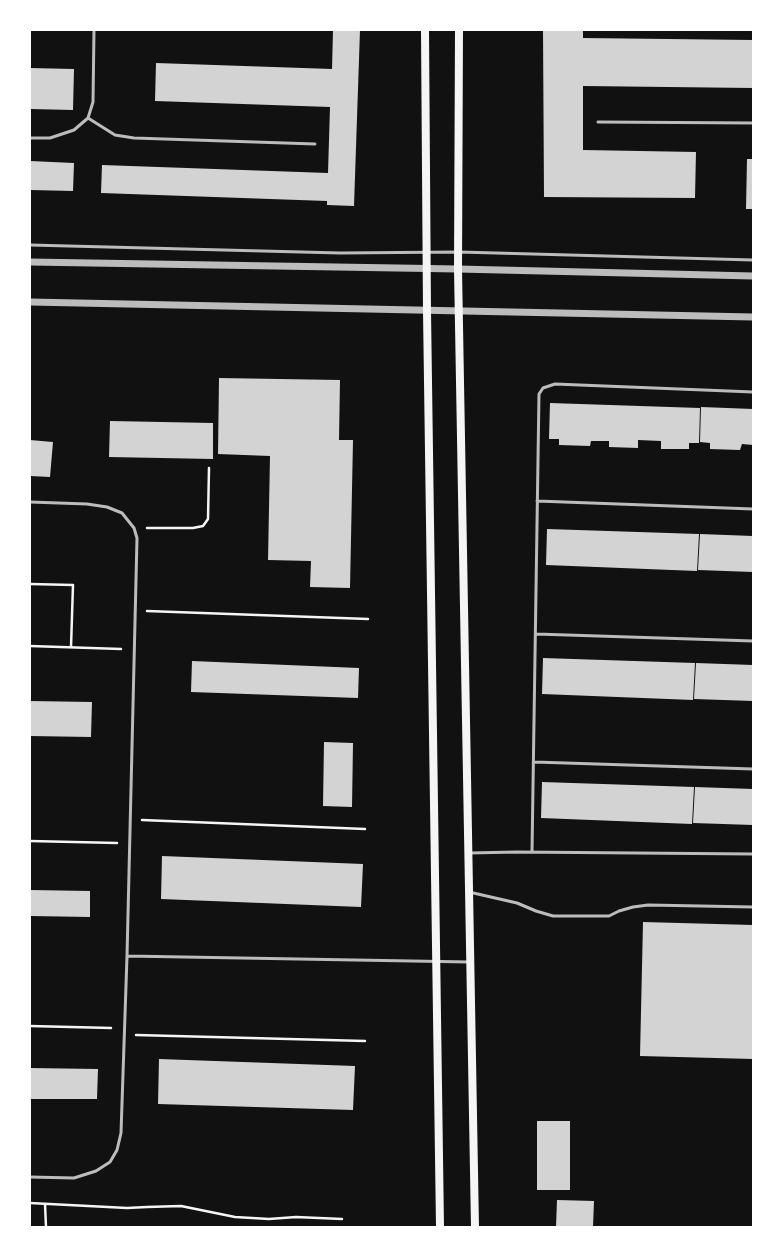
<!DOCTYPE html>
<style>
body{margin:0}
#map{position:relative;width:783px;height:1257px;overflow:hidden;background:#111;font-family:Helvetica,sans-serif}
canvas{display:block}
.frame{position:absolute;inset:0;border:31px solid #fff;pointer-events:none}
</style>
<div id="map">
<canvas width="783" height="1257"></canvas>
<div class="frame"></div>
</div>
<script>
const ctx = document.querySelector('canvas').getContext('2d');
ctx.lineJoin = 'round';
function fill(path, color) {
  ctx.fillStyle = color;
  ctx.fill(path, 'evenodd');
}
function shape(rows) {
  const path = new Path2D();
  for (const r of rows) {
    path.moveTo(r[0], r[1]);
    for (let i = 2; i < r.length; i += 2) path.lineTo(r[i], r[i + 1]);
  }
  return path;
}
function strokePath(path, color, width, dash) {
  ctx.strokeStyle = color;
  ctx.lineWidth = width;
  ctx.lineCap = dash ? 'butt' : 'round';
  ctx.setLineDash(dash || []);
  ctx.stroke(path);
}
fill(shape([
 [333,30,360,30,354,206,327,205,327,201,101,193,102,165,328,173,330,107,155,101,156,63,332,69],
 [543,30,583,30,583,38,753,40,753,88,583,86,583,150,696,152,695,198,544,197],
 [30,68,74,69,73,110,30,109],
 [747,159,753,159,753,209,746,209],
 [30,161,74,163,73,191,30,190],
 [219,378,340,380,339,440,353,440,350,588,310,587,311,561,268,560,270,456,218,454],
 [550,403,700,408,699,443,689,443,689,449,661,449,661,441,638,440,638,448,609,447,609,441,591,441,590,446,559,445,559,439,549,439],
 [701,407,753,409,753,445,742,444,740,450,710,449,710,443,700,442],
 [110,421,213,423,213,459,109,457],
 [30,440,53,442,50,477,30,476],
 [547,529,699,534,697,571,546,565],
 [700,534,753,536,753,572,698,570],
 [543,658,695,663,693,700,542,694],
 [192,661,359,668,358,698,191,692],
 [696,663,753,665,753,701,694,699],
 [30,701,92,702,91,737,30,736],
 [324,742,353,743,352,807,323,806],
 [542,782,694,787,692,824,541,818],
 [695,787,753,789,753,825,693,823],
 [162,856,363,864,361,907,161,899],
 [30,890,90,891,90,917,30,916],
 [643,922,753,925,753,1059,640,1056],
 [159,1059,355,1066,353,1110,158,1104],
 [30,1068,98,1069,97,1099,30,1099],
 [537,1121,570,1121,570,1190,537,1190],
 [557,1200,594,1201,593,1227,556,1227]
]), '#d3d3d3');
strokePath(shape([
 [147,528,193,528,203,526,208,519,209,468],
 [30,584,73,585,71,647],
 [147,611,368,619],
 [30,646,121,649],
 [142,820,365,829],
 [30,841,117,843],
 [30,1026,111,1028],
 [136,1035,365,1041],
 [30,1203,127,1208,147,1207,181,1206,235,1217,269,1219,296,1217,342,1219],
 [45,1204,46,1227]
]), '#f5f5f5', 2.5);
strokePath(shape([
 [88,118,115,135,134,138,315,144],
 [598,122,753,123],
 [30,138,50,138,74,130,88,118,93,102,94,30],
 [30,245,340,253,459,252,753,260],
 [537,501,753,509],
 [30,502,87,504,107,507,122,513,134,528,137,538,127,956,121,1133,117,1150,110,1162,96,1171,74,1178,30,1177],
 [536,634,753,641],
 [534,762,753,769],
 [532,852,539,394,543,388,555,384,753,392],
 [469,853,517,852,753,854],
 [469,892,517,903,536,911,553,916,609,916,619,911,633,907,648,905,753,907],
 [127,956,469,962]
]), '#bcbcbc', 3);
strokePath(shape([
 [30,262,458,269,753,276],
 [30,302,753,317]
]), '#bcbcbc', 7);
strokePath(shape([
 [425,30,427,311,440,1227],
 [459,30,458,269,475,1227]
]), '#f5f5f5', 8);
</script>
